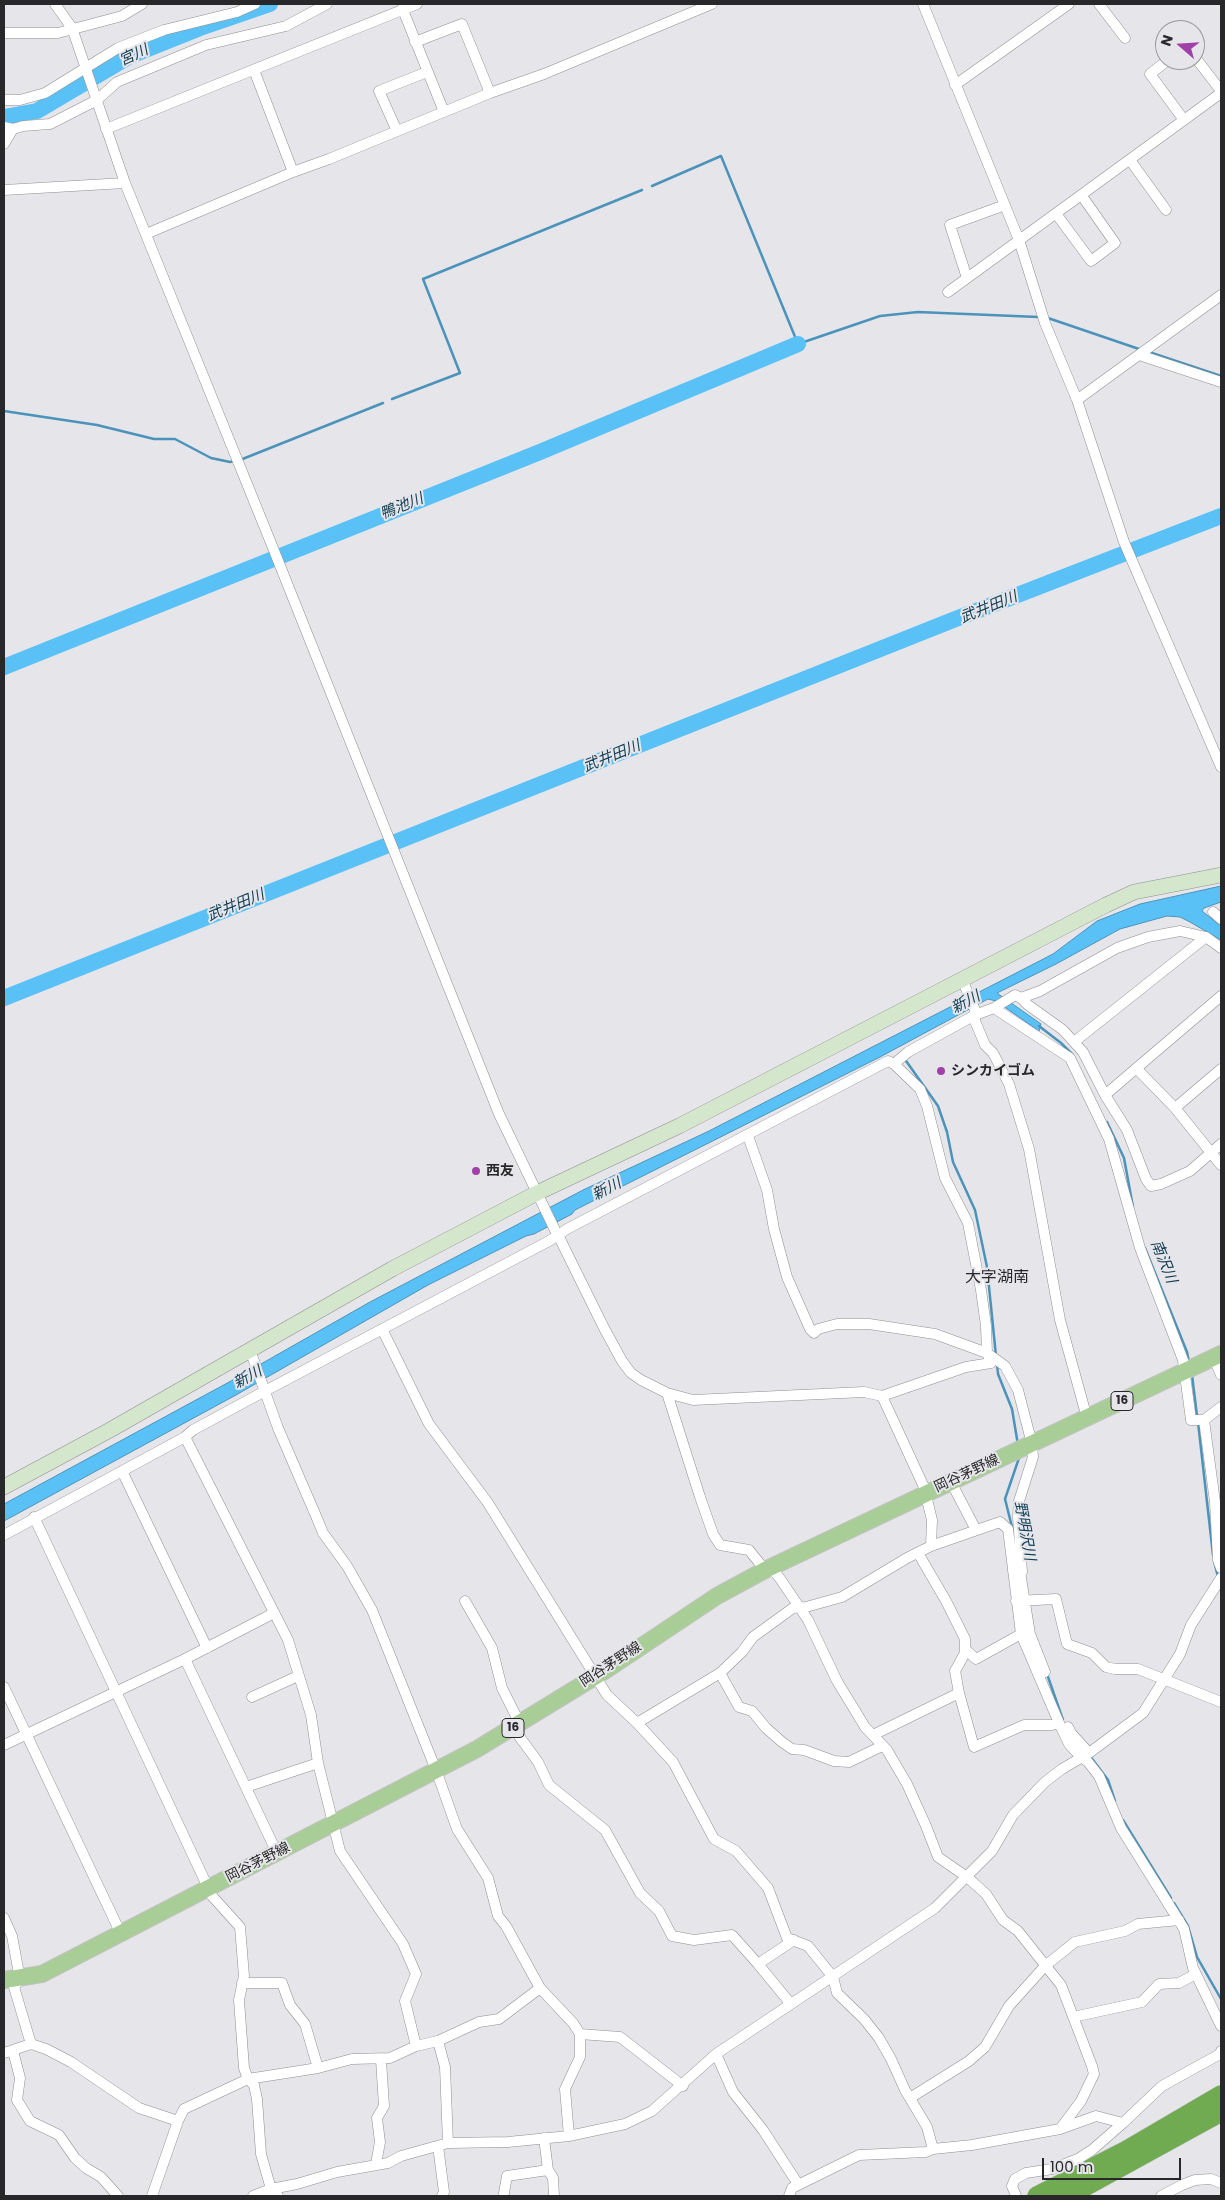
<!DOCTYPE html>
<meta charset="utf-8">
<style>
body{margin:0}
#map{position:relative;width:1225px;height:2200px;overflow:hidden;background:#e6e6ea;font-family:Poppins,sans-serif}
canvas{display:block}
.frame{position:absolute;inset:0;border:5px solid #28282a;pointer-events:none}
.north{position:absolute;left:1155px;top:20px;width:50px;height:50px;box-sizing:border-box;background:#e6e6ea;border:1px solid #9a9a9d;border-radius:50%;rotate:289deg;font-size:14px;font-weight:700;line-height:20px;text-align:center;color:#28282a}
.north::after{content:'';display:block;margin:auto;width:18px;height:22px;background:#a040a8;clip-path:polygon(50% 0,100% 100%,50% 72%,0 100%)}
.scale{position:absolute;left:1042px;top:2158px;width:139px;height:22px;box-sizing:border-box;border:2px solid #28282a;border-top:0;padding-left:6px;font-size:15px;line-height:18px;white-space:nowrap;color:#28282a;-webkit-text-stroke:4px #e6e6ea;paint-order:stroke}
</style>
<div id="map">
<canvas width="1225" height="2200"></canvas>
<div class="frame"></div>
<div class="north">N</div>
<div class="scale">100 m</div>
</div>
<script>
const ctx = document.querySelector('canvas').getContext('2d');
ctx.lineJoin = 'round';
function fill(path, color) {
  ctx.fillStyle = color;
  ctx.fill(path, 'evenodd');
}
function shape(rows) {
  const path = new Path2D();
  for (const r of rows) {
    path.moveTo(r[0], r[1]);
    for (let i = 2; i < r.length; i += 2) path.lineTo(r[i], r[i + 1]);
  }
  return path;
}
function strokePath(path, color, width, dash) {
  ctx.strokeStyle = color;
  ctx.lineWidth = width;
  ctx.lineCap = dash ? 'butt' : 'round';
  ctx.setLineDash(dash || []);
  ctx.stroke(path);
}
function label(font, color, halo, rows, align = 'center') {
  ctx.font = font + ' Poppins,"Noto Sans JP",sans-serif';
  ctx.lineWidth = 4;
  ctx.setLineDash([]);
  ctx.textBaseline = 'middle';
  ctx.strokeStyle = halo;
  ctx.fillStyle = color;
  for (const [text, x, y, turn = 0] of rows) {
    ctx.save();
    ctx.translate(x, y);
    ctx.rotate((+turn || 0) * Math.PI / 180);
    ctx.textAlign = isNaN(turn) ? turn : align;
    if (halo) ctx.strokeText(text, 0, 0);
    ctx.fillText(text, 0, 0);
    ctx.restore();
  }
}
const water = shape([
 [1221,886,1221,902,1204,908,1202,911,1221,926,1221,940,1190,922,1180,917,1167,916,1120,929,1056,964,997,993,1041,1024,1039,1031,996,1001,988,999,880,1057,575,1210,572,1214,534,1234,526,1236,428,1285,236,1395,4,1521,4,1504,231,1381,370,1302,583,1190,709,1131,1053,954,1097,921,1140,904,1221,886]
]);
fill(water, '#5ac1f7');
strokePath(water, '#4b93ba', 1);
strokePath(shape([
 [652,186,721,156,798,344,880,316,918,312,1038,317],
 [1048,318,1139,349],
 [1152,353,1221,376],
 [392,399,460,373,423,279,642,190],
 [4,411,97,425,154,439,175,439,211,458,230,462,235,461],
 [240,460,383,403],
 [1039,1026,1061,1043,1073,1055],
 [904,1058,938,1106,947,1132,953,1162,975,1210,987,1267,996,1356],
 [1107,1122,1124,1158,1133,1207],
 [1145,1248,1187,1352,1189,1362],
 [997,1364,998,1374,1012,1409,1018,1445],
 [1192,1375,1197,1416],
 [1198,1422,1213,1555],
 [1012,1527,1005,1499,1019,1458],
 [1214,1561,1218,1577],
 [1047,1674,1063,1720],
 [1090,1756,1108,1780,1115,1801],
 [1123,1820,1171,1898],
 [1174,1903,1188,1926,1197,1957,1221,1999]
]), '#4b93ba', 2.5);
strokePath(shape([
 [4,117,37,111,130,56,200,28,270,4],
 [4,667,540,452,798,344],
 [4,998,953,620,1221,516]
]), '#5ac1f7', 16);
const street = shape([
 [404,4,403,10,444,112],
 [923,4,1019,240,1045,323,1077,400,1124,542,1221,767],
 [1099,4,1125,38],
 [4,33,58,33,122,16,142,4],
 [415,42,462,24,490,93],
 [1195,57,1221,91],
 [1168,60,1150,74,1184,120],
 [254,70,293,172],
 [955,85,1069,4],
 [4,100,20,100,45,93,118,48,164,30,237,12,255,4],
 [4,127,13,129,23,126,50,124,97,100,117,82,206,45,286,26,327,4],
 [106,129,417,4],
 [397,131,379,91,427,72],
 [4,144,13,129],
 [1130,160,1166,210],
 [4,190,125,183],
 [1057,215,1091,261,1115,243,1082,196],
 [146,234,293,172,329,159,490,93,544,74,712,4],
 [967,278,950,225,1005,205],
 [948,292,1221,93],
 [1139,355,1221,382],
 [1077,400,1221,295],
 [1213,912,1221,919],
 [1221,948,1206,937,1180,931,1148,937,1117,948,1040,991,1021,998,1028,1005,1063,1030,1083,1052,1105,1095,1127,1130,1146,1179,1151,1186,1161,1184,1190,1171,1221,1144],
 [962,979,975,1010,975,1021,985,1045,993,1053,1009,1084,1029,1149,1060,1320,1087,1418],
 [994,1008,1015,995,1021,998],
 [1074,1042,1206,937],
 [894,1064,908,1052,975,1015,994,1008,1070,1058,1109,1139,1140,1248,1183,1360,1191,1420,1204,1420,1215,1502,1218,1560,1221,1568],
 [1137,1069,1175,1108,1221,1165],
 [1105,1095,1221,996],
 [1175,1108,1221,1069],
 [748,1136,767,1190,774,1229,787,1277,810,1329,814,1333,818,1329,837,1324,869,1324,935,1334,987,1353,1005,1366,1018,1390,1032,1444,1033,1457,1019,1501,1018,1517,1022,1572,1013,1571],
 [382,1329,429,1424,488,1503,607,1695,637,1723,673,1762,714,1839,736,1851,768,1888,787,1938,808,1946,833,1977,837,1993,864,2019,879,2038,891,2059,905,2090,927,2127,933,2149],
 [250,1350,278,1428,316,1516,323,1533,347,1566,372,1610,436,1770,457,1829,488,1878,498,1916,506,1926,540,1988,573,2023,580,2034,580,2057,565,2089,569,2136],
 [1214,1358,1221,1375],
 [667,1393,700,1497,713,1534,720,1545,749,1550,765,1570,775,1572,781,1580,808,1620,837,1681,865,1727,887,1750,907,1784,926,1826,938,1857,967,1877,986,1894,1003,1920,1018,1931,1061,1985,1092,2066,1094,2074,1081,2101,1060,2129],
 [882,1396,924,1487,932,1520,931,1546,1000,1522,1008,1529,1021,1634,1059,1723,1069,1744,1080,1756,1088,1762,1099,1776,1121,1828,1184,1929,1193,1968,1221,2026],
 [1204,1420,1221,1407],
 [185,1437,288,1640,311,1715,318,1763,340,1851,403,1944,416,1974,405,2001,416,2046],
 [122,1471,207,1648],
 [951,1482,976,1530],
 [34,1517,212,1896,240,1927,244,1976,239,2000,244,2068,248,2079,254,2085,257,2099,261,2154,271,2189,278,2196],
 [4,1535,185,1437,193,1430,265,1391,549,1241,567,1229,888,1061,894,1064,920,1089,927,1106,945,1178,968,1223,981,1290,986,1326,987,1353,991,1363,966,1367,882,1396,864,1392,693,1400,667,1393,641,1380,631,1373,622,1361,604,1328,558,1235,555,1230,499,1114,271,543,125,183,72,28,55,4],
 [1020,1572,1030,1634,1045,1672],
 [465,1601,492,1648,502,1688,520,1724],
 [1016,1601,1056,1599,1067,1644,1092,1653,1106,1667,1115,1669,1138,1669,1221,1702],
 [965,1649,976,1659,1021,1634],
 [185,1659,277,1853],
 [720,1673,739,1707,752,1711,766,1728,782,1742,792,1749,804,1750,834,1761,849,1762,882,1746],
 [4,1687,121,1934],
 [959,1693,974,1747,1024,1725,1052,1725,1059,1723],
 [252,1697,298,1676],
 [637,1723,720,1673,742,1652,753,1637,793,1608,806,1607,842,1597,907,1558,931,1546],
 [1068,1727,1071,1733,1089,1753],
 [513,1728,538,1762,549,1785,605,1830,640,1893,659,1911,672,1936,694,1940,732,1935,758,1964,790,2003],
 [873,1735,959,1693,955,1671,965,1653,965,1639,946,1601,918,1553],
 [4,1745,185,1659,274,1613],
 [246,1787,318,1763],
 [4,1918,12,1936,20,1979,14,1987,31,2044],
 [758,1964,794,1940],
 [242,1983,282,1983,290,2005,305,2024,318,2068],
 [1073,2017,1142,2002,1159,1984,1179,1983,1196,1974],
 [580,2034,620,2037,683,2086],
 [438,2041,445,2067,448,2143],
 [13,2051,20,2078,17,2100,30,2121,59,2135,75,2158,86,2168,101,2177,118,2196],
 [4,2053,31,2044,46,2049,71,2062,139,2108,178,2121],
 [716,2054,733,2092,763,2130,798,2184],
 [910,2098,969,2061,985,2047,1009,2006,1045,1966,1075,1942,1125,1931,1138,1924,1179,1920],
 [544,2138,548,2170],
 [438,2146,444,2192,442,2196],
 [376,2164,380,2142,377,2118,384,2106,381,2060],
 [504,2193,507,2176,548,2170,553,2178,554,2196],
 [152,2196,178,2121,184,2109,248,2079,318,2068,352,2059,390,2058,416,2046,438,2041,479,2022,499,2019,540,1988],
 [253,2196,271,2189,297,2184,337,2172,388,2163,401,2156,448,2143,508,2142,569,2136,625,2124,652,2111,716,2054,935,1908,992,1851,1013,1815,1045,1782,1062,1769,1089,1753,1143,1713,1180,1654,1191,1625,1221,1578],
 [789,2196,792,2188,859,2155,926,2152,933,2149,972,2145,1060,2129,1096,2116,1123,2123],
 [1016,2196,1012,2186,1015,2179,1026,2173,1052,2169,1078,2159,1092,2150,1123,2123,1162,2086,1220,2054,1221,2051],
 [1161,2196,1182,2185,1195,2180,1211,2179,1221,2183]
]);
const secondary = shape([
 [4,1487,110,1430,392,1269,537,1193,679,1126,1106,905,1134,892,1221,875]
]);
const primary = shape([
 [4,1980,42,1974,477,1749,606,1670,717,1596,765,1570,1221,1354]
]);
const highway = shape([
 [1037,2196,1127,2150,1221,2095],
 [1068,2196,1221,2112]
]);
strokePath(street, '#8f8f92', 11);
strokePath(secondary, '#8f8f92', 16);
strokePath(primary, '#c3c3c3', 18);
strokePath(highway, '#c3c3c3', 20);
strokePath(street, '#fff', 10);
strokePath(secondary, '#d4e6cb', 15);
strokePath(primary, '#a9cd97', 16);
strokePath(highway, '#70ab52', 19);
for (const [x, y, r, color] of [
 [941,1071,5,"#a040a8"],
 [476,1171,5,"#a040a8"]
]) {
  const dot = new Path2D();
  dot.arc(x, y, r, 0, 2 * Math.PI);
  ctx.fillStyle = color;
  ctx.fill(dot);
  strokePath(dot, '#e6e6ea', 2);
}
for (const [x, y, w] of [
 [1122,1401,22],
 [513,1728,22]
]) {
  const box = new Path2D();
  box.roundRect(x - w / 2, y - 9.5, w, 19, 4);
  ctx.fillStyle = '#e6e6ea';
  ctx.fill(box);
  strokePath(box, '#28282a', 1);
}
label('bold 12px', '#28282a', null, [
 ["16",1122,1401],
 ["16",513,1728]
]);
label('bold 14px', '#28282a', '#e6e6ea', [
 ["シンカイゴム",951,1071],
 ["西友",486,1171]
], 'left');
label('14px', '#28282a', '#e6e6ea', [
 ["岡谷茅野線",967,1474,-25],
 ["岡谷茅野線",611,1665,-33],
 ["岡谷茅野線",258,1863,-27]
]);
label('italic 15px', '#144056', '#e6e6ea', [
 ["宮川",134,56,-25],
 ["鴨池川",402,507,-22],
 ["武井田川",989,608,-22],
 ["武井田川",612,757,-22],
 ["武井田川",236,906,-22],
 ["新川",966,1003,-28],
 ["新川",607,1190,-27],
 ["南沢川",1163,1262,68],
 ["新川",248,1378,-29],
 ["野明沢川",1024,1531,80]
]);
label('16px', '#28282a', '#e6e6ea', [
 ["大字湖南",997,1278]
]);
</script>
